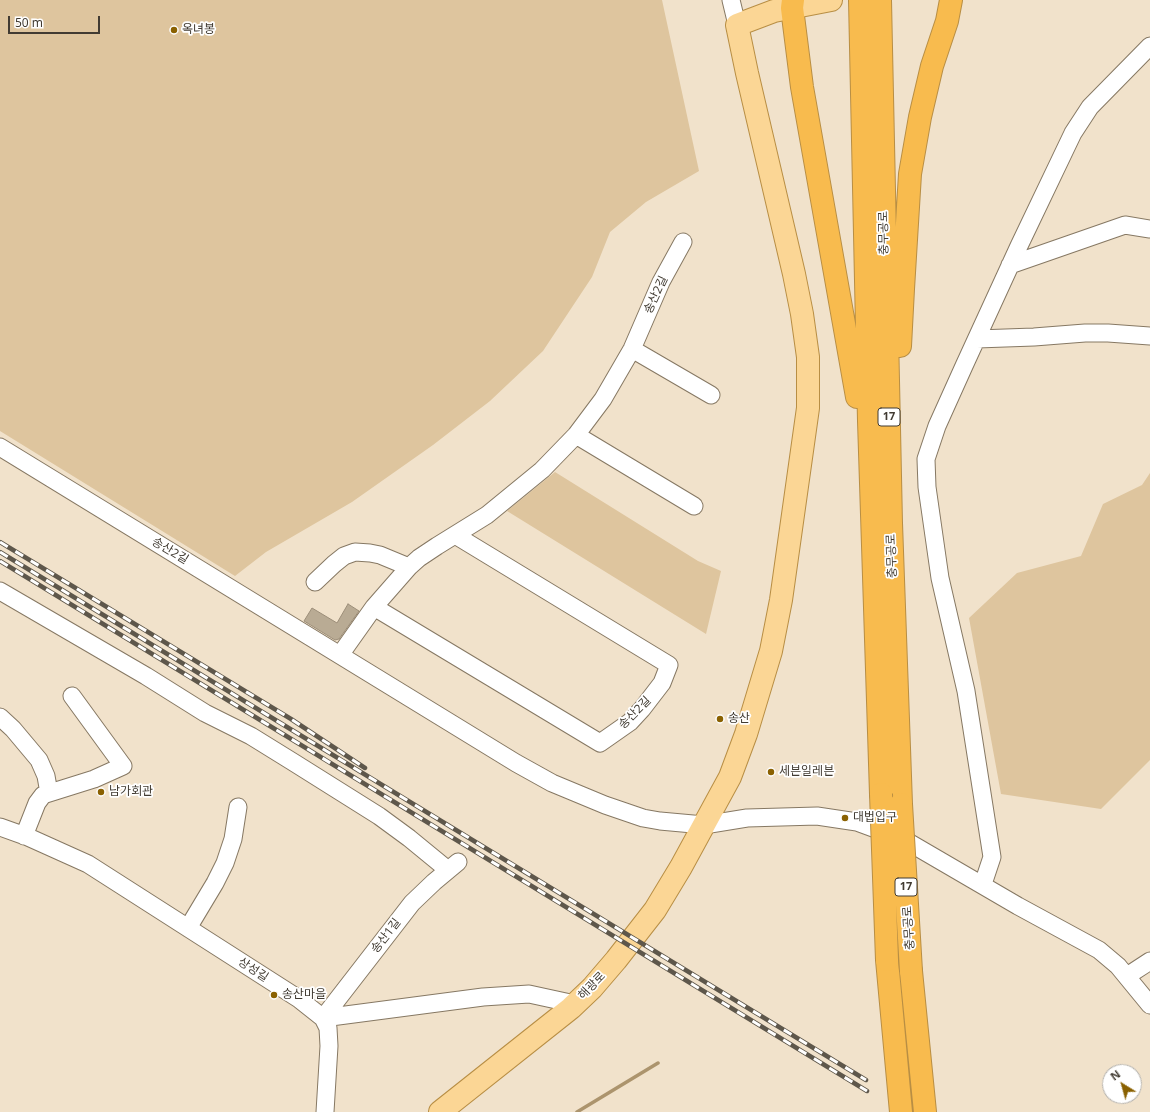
<!DOCTYPE html>
<meta charset="utf-8">
<style>
body{margin:0}
#map{position:relative;width:1150px;height:1112px;overflow:hidden;background:#f1e2cb;font-family:"Noto Sans",sans-serif}
canvas{display:block}
.north{position:absolute;left:1102px;top:1064px;width:40px;height:40px;box-sizing:border-box;background:#fff;border:1px solid #b3b1ad;border-radius:50%;rotate:323deg;font-size:11px;font-weight:700;line-height:16px;text-align:center;color:#413b32}
.north::after{content:'';display:block;margin:auto;width:14px;height:18px;background:#8a6101;clip-path:polygon(50% 0,100% 100%,50% 72%,0 100%)}
.scale{position:absolute;left:8px;top:16px;width:92px;height:18px;box-sizing:border-box;border:2px solid #413b32;border-top:0;padding-left:5px;font-size:12px;line-height:14px;white-space:nowrap;color:#413b32;-webkit-text-stroke:3px #fff;paint-order:stroke}
</style>
<div id="map">
<canvas width="1150" height="1112"></canvas>
<div class="north">N</div>
<div class="scale">50 m</div>
</div>
<script>
const ctx = document.querySelector('canvas').getContext('2d');
ctx.lineJoin = 'round';
function fill(path, color) {
  ctx.fillStyle = color;
  ctx.fill(path, 'evenodd');
}
function shape(rows) {
  const path = new Path2D();
  for (const r of rows) {
    path.moveTo(r[0], r[1]);
    for (let i = 2; i < r.length; i += 2) path.lineTo(r[i], r[i + 1]);
  }
  return path;
}
function strokePath(path, color, width, dash) {
  ctx.strokeStyle = color;
  ctx.lineWidth = width;
  ctx.lineCap = dash ? 'butt' : 'round';
  ctx.setLineDash(dash || []);
  ctx.stroke(path);
}
function label(font, color, halo, rows, align = 'center') {
  ctx.font = font + ' "Noto Sans","Noto Sans KR",sans-serif';
  ctx.lineWidth = 3.5;
  ctx.setLineDash([]);
  ctx.textBaseline = 'middle';
  ctx.strokeStyle = halo;
  ctx.fillStyle = color;
  for (const [text, x, y, turn = 0] of rows) {
    ctx.save();
    ctx.translate(x, y);
    ctx.rotate((+turn || 0) * Math.PI / 180);
    ctx.textAlign = isNaN(turn) ? turn : align;
    if (halo) ctx.strokeText(text, 0, 0);
    ctx.fillText(text, 0, 0);
    ctx.restore();
  }
}
fill(shape([
 [0,0,662,0,699,171,646,202,610,232,592,277,543,351,490,401,433,445,352,502,266,552,235,576,0,431],
 [555,472,698,561,721,571,706,634,507,511],
 [1150,473,1150,760,1101,809,1001,794,969,618,1017,573,1081,556,1103,504,1142,485]
]), '#dec59e');
strokePath(shape([
 [577,1112,658,1063]
]), '#ac946d', 3.5);
const building = shape([
 [348,604,359,611,339,639,335,640,304,621,312,608,337,623,348,604]
]);
fill(building, '#b9ab94');
strokePath(building, '#9c8e79', 1);
const minor = shape([
 [731,0,737,25],
 [1010,265,1125,225,1150,229],
 [977,339,1034,337,1085,333,1108,333,1150,336],
 [632,349,711,395],
 [576,435,694,506],
 [0,447,516,763,552,783,605,805,643,818,660,821,704,825,747,818,817,816,857,822,903,839,1018,906,1099,950,1118,966,1150,1005],
 [315,582,334,564,344,556,355,552,370,553,380,555,409,567],
 [0,591,146,676,205,713,251,736,293,762,379,816,409,838,448,870],
 [374,607,600,743,630,722,642,709,662,683,669,665,455,535],
 [340,655,374,607,409,567,419,558,437,546,487,515,542,470,576,435,603,399,632,349,661,282,683,242],
 [0,717,13,729,39,760,46,776,49,793],
 [0,827,28,837,88,864,299,999,323,1018,483,997,529,994,575,1004],
 [24,836,37,803,43,795,94,779,123,766,72,696],
 [983,884,992,857,966,691,940,578,927,487,926,459,937,426,964,366,1019,246,1073,133,1090,107,1150,46],
 [188,928,215,883,225,863,233,839,238,807],
 [1127,976,1150,961],
 [323,1018,412,903,434,882,458,862],
 [323,1018,328,1028,329,1046,325,1112]
]);
const major = shape([
 [440,1112,571,1008,592,988,616,960,655,910,681,867,730,777,746,734,771,651,781,600,808,408,808,357,802,314,794,274,747,73,737,25,774,11,831,0]
]);
const highway = shape([
 [793,0,792,8,802,87,857,397],
 [860,0,869,421,881,794],
 [880,0,891,523,901,804],
 [900,346,903,289,910,174,920,117,932,66,947,21,951,0],
 [887,960,901,1112],
 [911,971,925,1112]
]);
strokePath(minor, '#867863', 19);
strokePath(major, '#b88e44', 24);
strokePath(highway, '#b88e44', 24);
strokePath(minor, '#fff', 17);
strokePath(major, '#fbd695', 22);
strokePath(highway, '#f8bb4e', 22);
const rail = shape([
 [0,542,291,719,365,768],
 [0,552,866,1080],
 [0,561,867,1091]
]);
strokePath(rail, '#5e574b', 4.5);
strokePath(rail, '#fff', 3, [9]);
const highwayBridge = shape([
 [881,794,887,960],
 [901,804,911,971]
]);
strokePath(highwayBridge, '#b88e44', 24, []);
strokePath(highwayBridge, '#f8bb4e', 22);
for (const [x, y, r, color] of [
 [174,30,4,"#8a6101"],
 [720,719,4,"#8a6101"],
 [771,772,4,"#8a6101"],
 [101,792,4,"#8a6101"],
 [845,818,4,"#8a6101"],
 [274,995,4,"#8a6101"]
]) {
  const dot = new Path2D();
  dot.arc(x, y, r, 0, 2 * Math.PI);
  ctx.fillStyle = color;
  ctx.fill(dot);
  strokePath(dot, '#fff', 1.5);
}
for (const [x, y, w] of [
 [889,417,22],
 [906,887,22]
]) {
  const box = new Path2D();
  box.roundRect(x - w / 2, y - 9, w, 18, 3);
  ctx.fillStyle = '#fff';
  ctx.fill(box);
  strokePath(box, '#413b32', 1);
}
label('bold 11px', '#413b32', null, [
 ["17",889,417],
 ["17",906,887]
]);
label('12px', '#413b32', '#fff', [
 ["옥녀봉",182,30],
 ["송산",728,719],
 ["세븐일레븐",779,772],
 ["남가회관",109,792],
 ["대법입구",853,818],
 ["송산마을",282,995]
], 'left');
label('12px', '#413b32', '#fff', [
 ["충무공로",884,233,-91],
 ["송산2길",656,295,-65],
 ["송산2길",170,551,31],
 ["충무공로",892,556,-92],
 ["송산2길",635,713,-45],
 ["충무공로",909,928,-94],
 ["송산1길",386,936,-52],
 ["상성길",253,970,33],
 ["해광로",592,986,-46]
]);
</script>
